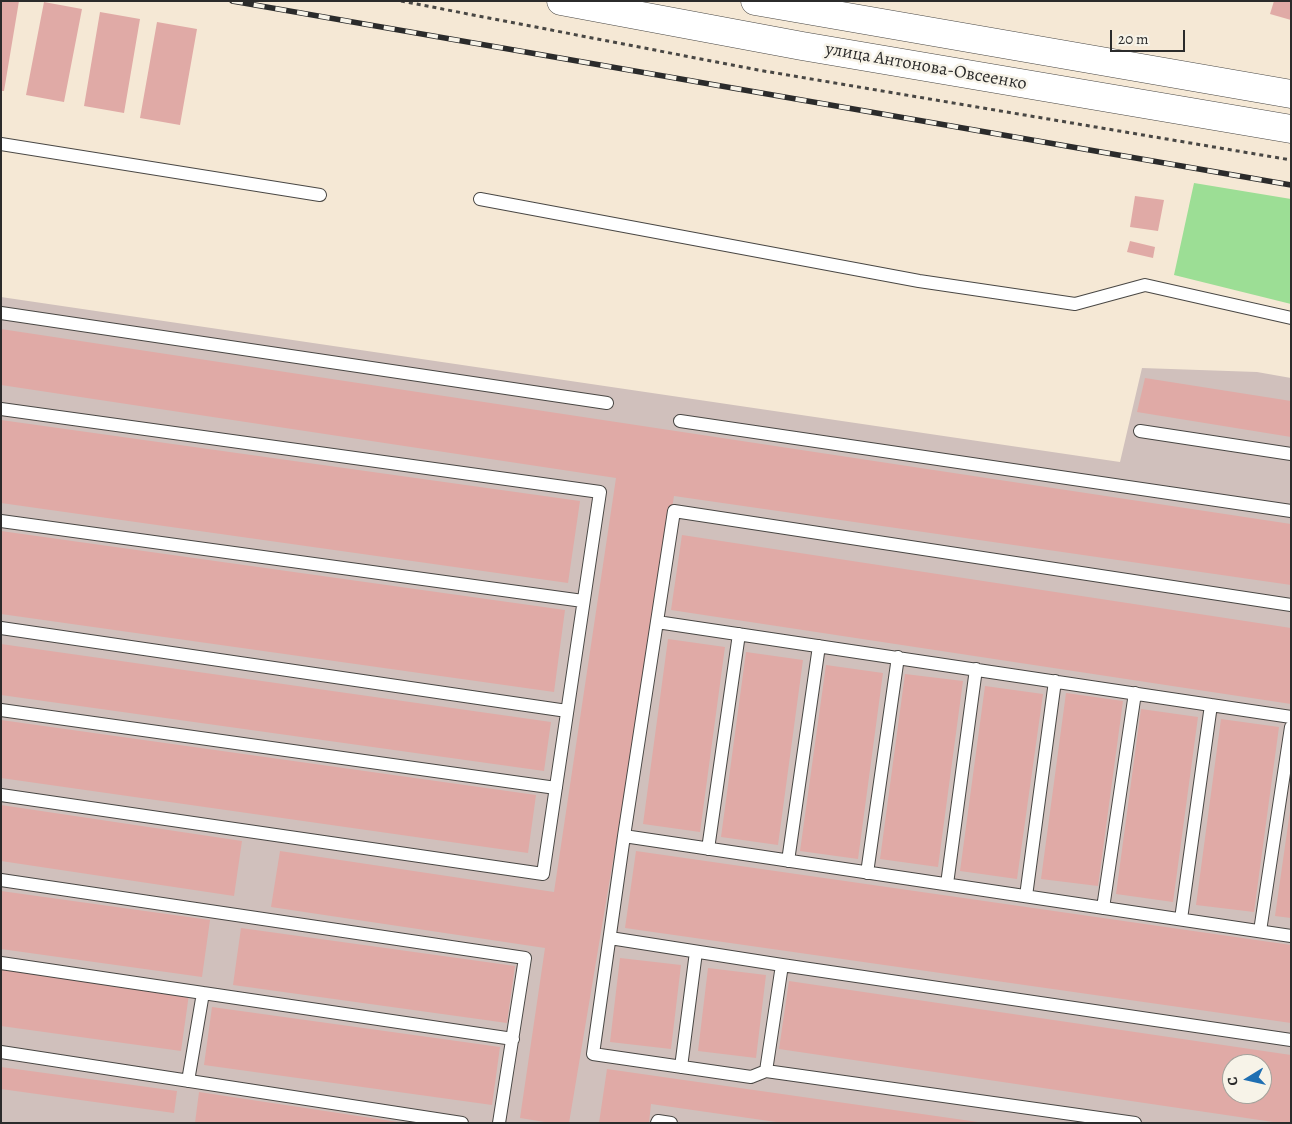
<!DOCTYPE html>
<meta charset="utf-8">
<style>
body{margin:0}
#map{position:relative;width:1292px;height:1124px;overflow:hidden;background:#f5e8d5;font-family:Alegreya,serif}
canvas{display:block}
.frame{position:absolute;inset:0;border:2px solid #2b2b2b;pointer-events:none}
.north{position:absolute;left:1222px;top:1054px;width:50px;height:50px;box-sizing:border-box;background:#f7f3e8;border:1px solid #a5a39c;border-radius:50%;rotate:261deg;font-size:14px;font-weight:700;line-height:20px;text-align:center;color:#2b2b2b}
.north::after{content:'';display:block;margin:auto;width:18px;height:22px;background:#1f6fb2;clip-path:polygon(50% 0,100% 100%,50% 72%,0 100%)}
.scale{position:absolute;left:1110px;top:30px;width:75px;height:22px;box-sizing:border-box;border:2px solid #2b2b2b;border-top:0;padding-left:6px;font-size:15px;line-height:18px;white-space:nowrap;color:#2b2b2b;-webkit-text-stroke:4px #f7f3e8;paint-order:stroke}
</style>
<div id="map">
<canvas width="1292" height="1124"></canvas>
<div class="frame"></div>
<div class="north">С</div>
<div class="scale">20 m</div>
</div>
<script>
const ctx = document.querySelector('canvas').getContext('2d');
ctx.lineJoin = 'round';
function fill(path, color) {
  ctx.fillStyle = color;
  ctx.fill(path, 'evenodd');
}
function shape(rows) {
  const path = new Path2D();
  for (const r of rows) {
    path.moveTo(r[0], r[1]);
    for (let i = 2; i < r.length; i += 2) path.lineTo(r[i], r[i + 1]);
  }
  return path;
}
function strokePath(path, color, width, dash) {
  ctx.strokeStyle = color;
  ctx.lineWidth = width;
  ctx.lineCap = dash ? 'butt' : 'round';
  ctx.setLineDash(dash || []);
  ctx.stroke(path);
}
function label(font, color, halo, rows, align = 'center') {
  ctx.font = font + ' Alegreya,serif';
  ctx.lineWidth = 5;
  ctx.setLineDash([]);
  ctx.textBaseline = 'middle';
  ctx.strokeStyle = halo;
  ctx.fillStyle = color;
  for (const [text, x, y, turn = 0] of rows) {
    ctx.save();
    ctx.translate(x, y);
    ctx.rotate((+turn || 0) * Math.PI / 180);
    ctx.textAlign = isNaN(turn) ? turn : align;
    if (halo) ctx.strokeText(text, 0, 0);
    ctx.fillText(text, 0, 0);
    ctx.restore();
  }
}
fill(shape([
 [1,297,1120,462,1142,368,1257,372,1291,378,1291,1123,1,1123],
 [1232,1064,1262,1064,1262,1094,1232,1094]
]), '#d0c0bc');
fill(shape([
 [1194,183,1291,199,1291,304,1174,275]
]), '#9cde95');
fill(shape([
 [1,1,19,1,4,91,1,91],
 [1274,1,1291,1,1291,20,1270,14],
 [44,2,82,9,64,102,26,95],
 [100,12,140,19,124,113,84,106],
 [157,22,197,29,180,125,140,118],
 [1135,196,1164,200,1158,231,1130,227],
 [1130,241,1155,247,1153,258,1127,252],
 [1,329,1291,524,1291,585,674,496,569,1123,551,1123,520,1118,545,948,271,907,280,851,554,892,616,478,1,385],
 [1145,378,1291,401,1291,437,1137,412],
 [1,420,580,501,568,583,1,503],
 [1,531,565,610,554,692,1,614],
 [682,535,1291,628,1291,704,671,610],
 [668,639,725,647,700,832,643,824],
 [1,644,551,722,544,771,1,695],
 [746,652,803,660,778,845,721,837],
 [826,665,883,673,858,859,800,851],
 [905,674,963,681,938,867,880,859],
 [985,686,1043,694,1017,879,960,871],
 [1066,693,1123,701,1098,886,1041,879],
 [1141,709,1198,717,1173,902,1116,894],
 [1221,719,1279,727,1254,912,1196,905],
 [1,720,536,795,528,853,1,778],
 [1,805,242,841,234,896,1,861],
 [1290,811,1291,811,1291,918,1275,916],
 [636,851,1291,945,1291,1023,625,928],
 [1,891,210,920,202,977,1,949],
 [241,928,515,966,507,1023,233,985],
 [620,958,681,965,671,1049,610,1042],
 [1,967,189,994,181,1051,1,1026],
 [708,968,766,975,756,1058,698,1051],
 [789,981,1291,1055,1291,1123,1280,1123,779,1049],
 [1232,1064,1262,1064,1262,1094,1232,1094],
 [212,1007,500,1047,492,1105,204,1065],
 [1,1067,177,1091,174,1113,1,1089],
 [607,1069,978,1122,978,1123,783,1123,651,1104,649,1123,599,1123],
 [199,1092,398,1122,398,1123,195,1123]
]), '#e0aaa6');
const lane = shape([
 [1,144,320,195],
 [480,199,919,281,1075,304,1145,285,1291,318],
 [1,313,607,403],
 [1,409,600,492,543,874,1,795],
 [680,421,1291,511],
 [1140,431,1291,454],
 [1,521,583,601],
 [1291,605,674,511,624,836,1291,936],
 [657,622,1291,717],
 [1,628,567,711],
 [1,710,556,788],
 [624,836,593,1054,751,1077,766,1071,782,965],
 [708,849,739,634],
 [788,861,819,646],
 [867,873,898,657],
 [1,880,525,958,499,1123],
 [947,884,976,669],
 [1026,896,1055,681],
 [1103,908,1135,693],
 [1181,919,1211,705],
 [1260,931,1291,727],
 [610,938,782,965,1291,1040],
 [1,963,513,1039],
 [1,1052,462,1123],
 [681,1067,696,952],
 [766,1071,1135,1123],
 [188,1081,203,993],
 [657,1123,658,1121,671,1123]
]);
const highway = shape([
 [561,1,802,46,1291,129],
 [755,1,1291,94]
]);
strokePath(lane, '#494744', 14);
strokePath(highway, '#494744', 29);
strokePath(shape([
 [401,1,758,70,1291,160]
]), '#494744', 3, [4, 4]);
strokePath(lane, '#fff', 12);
strokePath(highway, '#fff', 28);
const rail = shape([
 [232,1,1291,185]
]);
strokePath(rail, '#2b2b2b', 5.5);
strokePath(rail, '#f7f3e8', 4, [11]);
label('18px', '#2b2b2b', '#f7f3e8', [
 ["улица Антонова-Овсеенко",926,67,10]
]);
</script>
